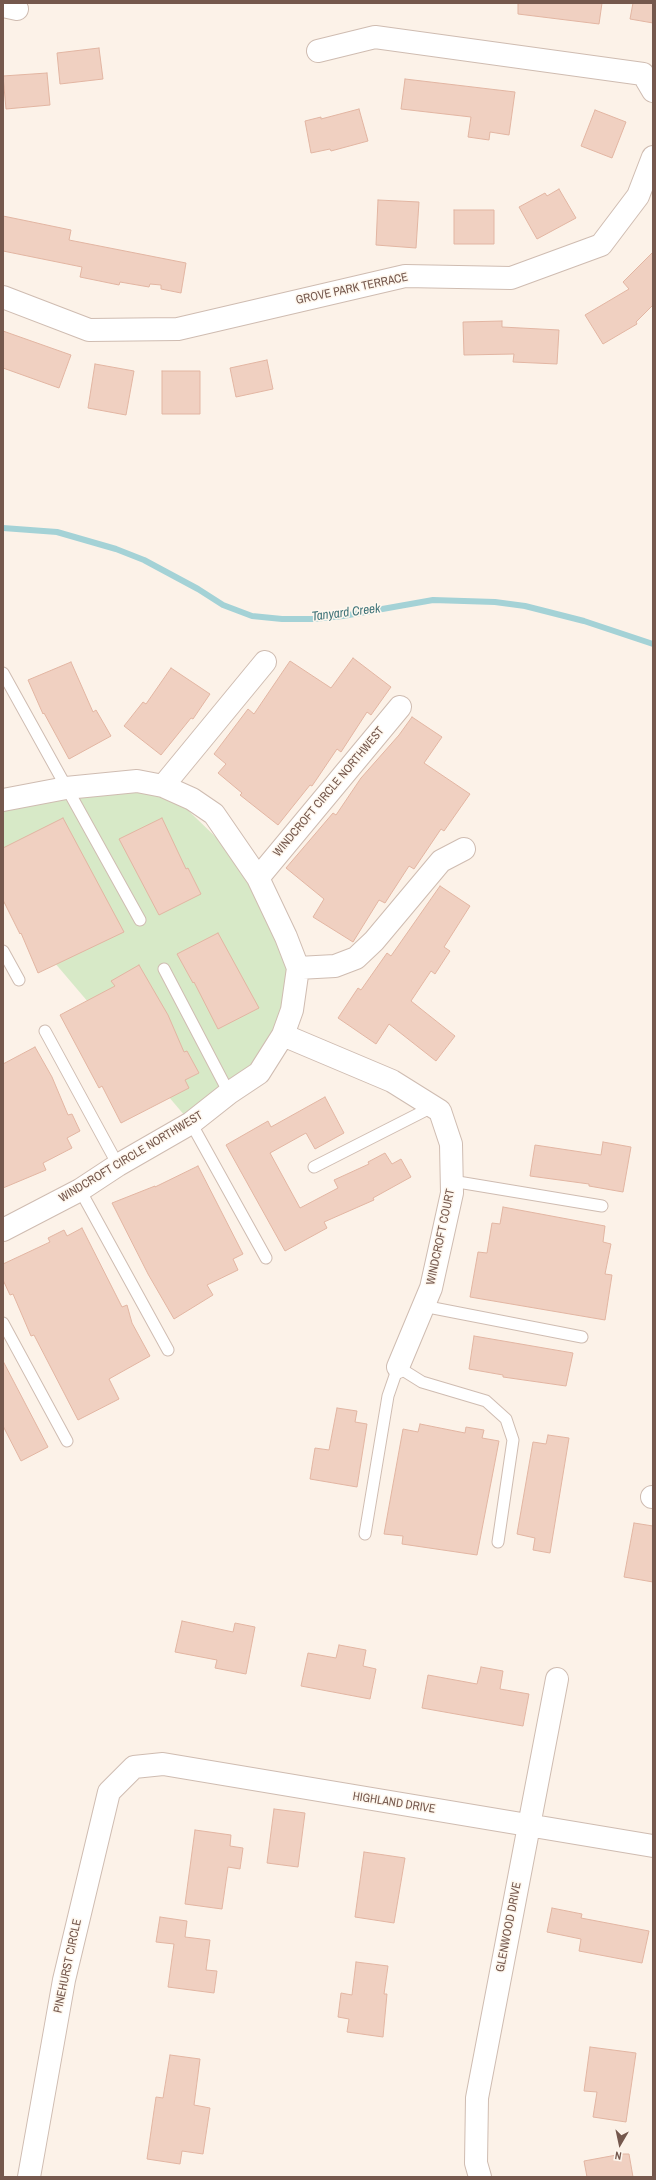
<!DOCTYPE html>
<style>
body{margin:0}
#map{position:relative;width:656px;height:2180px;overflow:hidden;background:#fcf2e8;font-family:"Archivo Narrow",sans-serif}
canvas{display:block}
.frame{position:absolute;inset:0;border:4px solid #75584d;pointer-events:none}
.north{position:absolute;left:600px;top:2124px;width:40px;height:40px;-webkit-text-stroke:3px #fef7ee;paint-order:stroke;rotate:189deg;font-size:11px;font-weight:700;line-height:16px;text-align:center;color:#75584d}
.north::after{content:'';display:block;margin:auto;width:14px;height:18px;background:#75584d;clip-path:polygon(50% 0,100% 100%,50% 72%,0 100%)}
</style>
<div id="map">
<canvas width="656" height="2180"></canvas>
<div class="frame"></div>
<div class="north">N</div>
</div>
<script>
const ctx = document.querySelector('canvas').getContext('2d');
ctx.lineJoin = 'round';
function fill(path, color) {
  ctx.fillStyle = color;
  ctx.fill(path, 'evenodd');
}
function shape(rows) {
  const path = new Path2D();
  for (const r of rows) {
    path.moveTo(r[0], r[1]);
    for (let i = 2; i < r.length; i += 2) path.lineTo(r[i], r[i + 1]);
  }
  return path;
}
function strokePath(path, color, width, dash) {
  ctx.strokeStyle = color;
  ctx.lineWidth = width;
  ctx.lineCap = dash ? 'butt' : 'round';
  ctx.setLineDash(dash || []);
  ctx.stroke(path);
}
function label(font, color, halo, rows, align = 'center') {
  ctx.font = font + ' "Archivo Narrow",sans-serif';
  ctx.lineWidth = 3;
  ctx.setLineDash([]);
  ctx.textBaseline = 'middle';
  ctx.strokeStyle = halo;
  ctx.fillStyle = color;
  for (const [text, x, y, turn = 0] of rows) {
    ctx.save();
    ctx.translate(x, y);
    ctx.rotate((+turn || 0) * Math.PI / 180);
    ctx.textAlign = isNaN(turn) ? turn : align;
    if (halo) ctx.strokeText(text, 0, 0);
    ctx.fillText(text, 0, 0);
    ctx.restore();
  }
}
fill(shape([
 [163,786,258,878,298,968,283,1035,191,1123,3,902,3,800]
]), '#d7e9c7');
strokePath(shape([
 [3,528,57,532,116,549,144,560,198,589,223,605,252,616,282,619,313,619,343,616,433,600,495,602,525,606,584,621,653,644]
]), '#a4d2d6', 6);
const building = shape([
 [518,3,602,3,599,24,518,14,518,3],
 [633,3,653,3,653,23,630,19,633,3],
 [99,48,103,79,60,84,57,53,99,48],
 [47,73,50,105,6,109,3,76,47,73],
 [405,79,515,92,509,135,490,132,489,140,468,137,471,117,401,109,405,79],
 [359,109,368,141,331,151,330,149,311,153,305,121,321,117,321,119,359,109],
 [595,110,626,122,612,158,581,146,595,110],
 [559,189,576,218,537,239,519,207,545,193,547,196,559,189],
 [378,200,419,202,416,248,376,245,378,200],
 [454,210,494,210,494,244,454,244,454,210],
 [3,216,71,230,69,240,186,263,181,293,161,289,161,285,150,284,149,287,120,282,119,285,80,277,82,267,3,251,3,216],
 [653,252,653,305,636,322,637,324,603,344,585,315,629,289,623,282,653,252],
 [502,321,502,327,559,330,557,364,513,362,514,354,464,355,463,322,502,321],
 [3,331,71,355,59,388,3,368,3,331],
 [267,360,273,389,236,397,230,368,267,360],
 [95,364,134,371,126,415,88,408,95,364],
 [162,371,200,371,200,414,162,414,162,371],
 [353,658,391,687,371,715,367,712,341,752,337,749,312,786,310,785,278,825,240,795,242,793,218,773,226,764,214,754,248,709,254,714,290,661,331,688,353,658],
 [71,662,93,712,96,710,111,736,69,759,44,713,43,714,28,680,71,662],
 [171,668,210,694,193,719,191,718,161,755,124,726,143,702,146,704,171,668],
 [412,717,442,737,424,763,470,794,444,831,441,829,414,869,409,866,385,903,379,900,353,942,313,917,324,899,286,868,333,813,336,815,361,778,399,735,412,717],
 [63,818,124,932,38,973,21,933,20,934,3,900,3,848,63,818],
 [162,818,186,869,188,868,201,894,159,915,119,839,162,818],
 [440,886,470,906,444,947,450,951,435,974,431,971,411,1001,455,1036,436,1061,389,1024,376,1044,338,1018,358,988,361,990,387,953,391,956,440,886],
 [218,933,259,1008,218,1029,194,982,193,983,177,954,218,933],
 [139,965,168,1015,184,1052,187,1051,199,1073,185,1080,189,1088,121,1123,102,1086,99,1088,60,1015,115,986,111,981,139,965],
 [35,1047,52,1077,68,1115,72,1114,80,1131,67,1138,72,1148,43,1163,46,1170,3,1188,3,1064,35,1047],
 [325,1097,344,1133,315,1149,306,1133,270,1153,300,1208,338,1188,334,1180,369,1164,368,1162,385,1153,392,1164,401,1159,411,1177,373,1198,374,1200,324,1222,327,1228,285,1251,226,1145,268,1121,271,1127,325,1097],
 [603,1142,631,1147,623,1192,589,1186,589,1184,530,1176,535,1145,601,1155,603,1142],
 [198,1166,243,1254,233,1259,238,1270,207,1285,213,1295,174,1319,148,1274,112,1203,155,1186,155,1187,198,1166],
 [503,1207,605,1226,603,1242,611,1244,605,1274,612,1275,605,1320,470,1297,478,1252,487,1253,492,1223,500,1224,503,1207],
 [82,1228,122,1307,127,1305,132,1323,150,1356,109,1379,119,1399,78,1420,34,1335,31,1336,13,1294,10,1295,3,1280,3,1264,50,1242,48,1238,64,1230,67,1236,82,1228],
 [474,1336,573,1353,566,1386,503,1377,503,1375,469,1369,474,1336],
 [3,1361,48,1447,21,1461,3,1426,3,1361],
 [337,1408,357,1411,355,1422,367,1424,357,1487,310,1479,315,1448,329,1450,337,1408],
 [420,1424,465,1433,466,1427,484,1430,482,1438,499,1441,477,1555,402,1544,403,1536,384,1534,403,1429,418,1432,420,1424],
 [548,1435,569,1438,550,1553,533,1550,535,1538,517,1534,533,1442,546,1444,548,1435],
 [634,1523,653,1526,653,1582,624,1577,634,1523],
 [182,1621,233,1632,235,1623,255,1627,246,1674,215,1668,217,1660,175,1652,182,1621],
 [339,1645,366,1650,363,1666,376,1669,370,1699,301,1686,308,1653,336,1658,339,1645],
 [481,1667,503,1671,500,1689,529,1694,523,1726,422,1708,428,1675,477,1684,481,1667],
 [274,1809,305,1813,298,1867,267,1863,274,1809],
 [195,1830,231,1835,230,1846,243,1848,240,1869,228,1867,222,1909,185,1904,195,1830],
 [364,1852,405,1858,394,1923,355,1917,364,1852],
 [552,1908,582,1914,581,1918,649,1931,642,1963,579,1951,581,1939,547,1932,552,1908],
 [160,1917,187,1921,185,1937,210,1940,206,1970,217,1971,214,1993,168,1987,174,1944,156,1942,160,1917],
 [356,1962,388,1966,384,1994,387,1994,383,2037,347,2032,349,2019,338,2017,341,1993,352,1995,356,1962],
 [590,2047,636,2053,626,2122,593,2117,597,2092,584,2091,590,2047],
 [170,2055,200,2059,194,2105,210,2108,203,2154,182,2151,180,2164,147,2159,156,2097,163,2098,170,2055],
 [622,2154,629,2154,633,2177,587,2177,584,2161,622,2154]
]);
fill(building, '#f0d0c1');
strokePath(building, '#e2b5a2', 1);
const service = shape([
 [3,673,140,920],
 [3,951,19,980],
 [164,969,229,1093],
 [45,1031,118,1165],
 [191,1123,266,1258],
 [314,1167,434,1106],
 [452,1181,602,1206],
 [80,1190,168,1350],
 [423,1306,582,1337],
 [3,1323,67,1441],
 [365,1534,388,1396,398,1367,422,1382,486,1401,506,1419,513,1440,498,1542]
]);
const minor = shape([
 [3,6,17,9],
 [318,51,375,37,643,74,653,91],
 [3,297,89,330,178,329,405,276,511,278,601,245,638,196,653,157],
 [163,786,265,662],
 [3,800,66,788,137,781,163,786,192,799,214,814,258,878,286,937,298,968,292,1010,283,1035,259,1073,229,1093,191,1123,118,1165,80,1190,3,1230],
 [258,878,400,707],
 [298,968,335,966,356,958,374,941,441,861,464,849],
 [283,1035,392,1081,440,1111,451,1144,452,1193,431,1288,398,1367],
 [652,1497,653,1497],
 [29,2177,64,1980,109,1792,134,1767,163,1764,653,1846],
 [480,2177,476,2163,477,2098,557,1679]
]);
strokePath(service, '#cfbcb1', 13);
strokePath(minor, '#cfbcb1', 24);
strokePath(service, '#fff', 11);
strokePath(minor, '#fff', 22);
label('12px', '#75584d', '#fef7ee', [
 ["GROVE PARK TERRACE",352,289,-12],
 ["WINDCROFT CIRCLE NORTHWEST",329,792,-50],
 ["WINDCROFT CIRCLE NORTHWEST",131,1157,-31],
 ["WINDCROFT COURT",441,1237,-78],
 ["HIGHLAND DRIVE",394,1803,9],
 ["GLENWOOD DRIVE",509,1927,-79],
 ["PINEHURST CIRCLE",68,1966,-78]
]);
label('italic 13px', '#417479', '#fef7ee', [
 ["Tanyard Creek",346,613,-7]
]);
</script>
